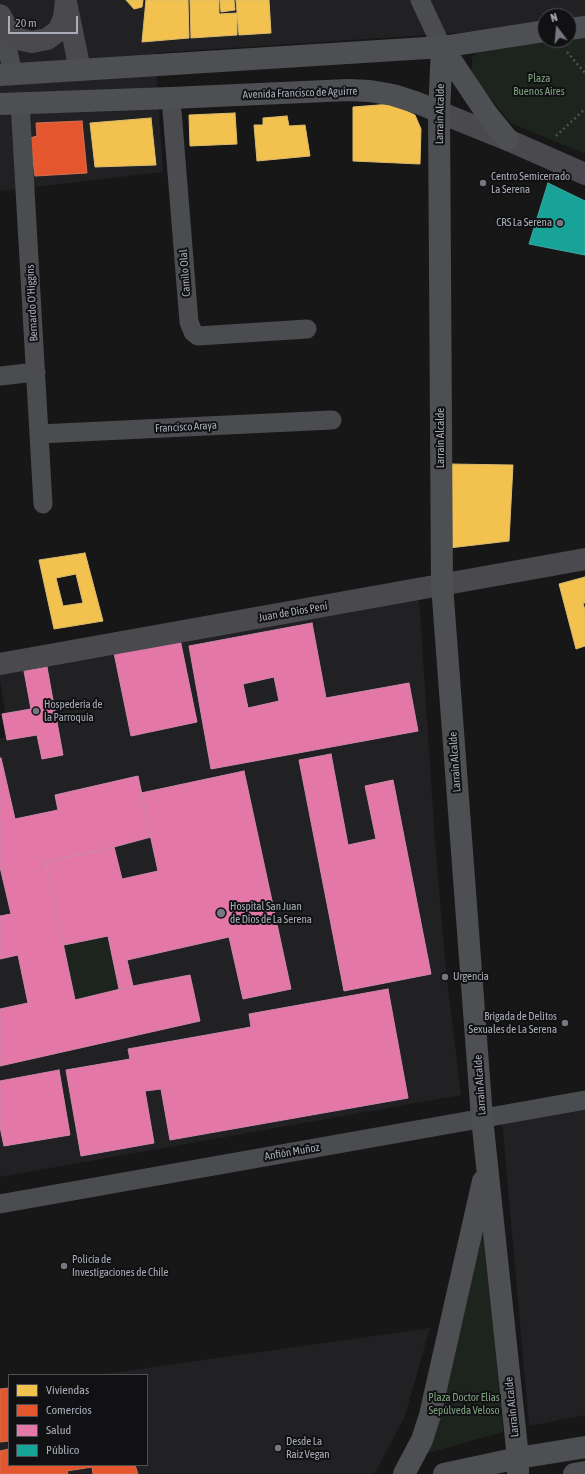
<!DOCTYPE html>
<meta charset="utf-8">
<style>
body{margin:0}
#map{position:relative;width:585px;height:1474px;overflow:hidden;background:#171717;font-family:"Asap Condensed",sans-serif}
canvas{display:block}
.legend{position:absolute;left:8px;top:1374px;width:140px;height:92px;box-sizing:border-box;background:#111113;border:1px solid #4d4f55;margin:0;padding:5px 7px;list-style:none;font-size:12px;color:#a8adb8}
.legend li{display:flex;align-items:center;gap:8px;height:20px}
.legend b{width:20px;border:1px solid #4d4f55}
.north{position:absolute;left:537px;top:8px;width:40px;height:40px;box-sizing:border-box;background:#111113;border:1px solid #4d4f55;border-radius:50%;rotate:344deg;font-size:11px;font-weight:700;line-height:16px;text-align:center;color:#a8adb8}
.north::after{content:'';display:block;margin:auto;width:14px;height:18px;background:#757880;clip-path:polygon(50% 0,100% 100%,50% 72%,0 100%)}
.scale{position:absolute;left:8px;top:16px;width:70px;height:18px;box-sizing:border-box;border:2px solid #a8adb8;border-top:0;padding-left:5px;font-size:12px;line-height:14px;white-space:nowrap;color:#a8adb8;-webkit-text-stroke:3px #111113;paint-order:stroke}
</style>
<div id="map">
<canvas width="585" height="1474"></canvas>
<ul class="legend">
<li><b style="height:11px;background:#f2c14e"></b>Viviendas</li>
<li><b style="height:11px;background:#e4572e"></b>Comercios</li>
<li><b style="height:11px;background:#e377a8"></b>Salud</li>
<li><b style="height:11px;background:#17a398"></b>Público</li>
</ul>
<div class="north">N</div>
<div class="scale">20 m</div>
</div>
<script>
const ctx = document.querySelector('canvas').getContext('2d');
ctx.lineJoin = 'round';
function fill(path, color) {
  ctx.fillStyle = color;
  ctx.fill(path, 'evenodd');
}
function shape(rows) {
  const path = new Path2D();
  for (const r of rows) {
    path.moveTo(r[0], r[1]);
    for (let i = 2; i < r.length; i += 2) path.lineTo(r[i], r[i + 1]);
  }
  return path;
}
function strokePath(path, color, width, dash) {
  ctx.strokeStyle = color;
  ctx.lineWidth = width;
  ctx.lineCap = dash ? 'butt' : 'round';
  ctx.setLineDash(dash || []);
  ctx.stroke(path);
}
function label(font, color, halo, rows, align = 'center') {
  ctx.font = font + ' "Asap Condensed",sans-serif';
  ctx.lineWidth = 4;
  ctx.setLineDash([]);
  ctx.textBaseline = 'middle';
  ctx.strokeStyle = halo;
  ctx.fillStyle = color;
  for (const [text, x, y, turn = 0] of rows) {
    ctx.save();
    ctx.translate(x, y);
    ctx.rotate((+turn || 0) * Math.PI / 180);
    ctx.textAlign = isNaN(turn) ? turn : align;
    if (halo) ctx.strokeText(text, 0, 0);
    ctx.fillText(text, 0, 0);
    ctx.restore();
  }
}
fill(shape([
 [0,0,585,0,585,18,569,20,569,16,545,16,545,23,458,33,155,53,163,172,0,191],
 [419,598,436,855,446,971,461,1095,0,1177,0,738,9,736,0,681,0,667],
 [585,1104,585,1415,529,1426,502,1120],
 [430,1328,405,1416,375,1473,370,1474,0,1474,0,1389,9,1388,9,1465,147,1465,147,1375,97,1375]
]), '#212123');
fill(shape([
 [585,33,585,154,511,123,472,76,472,57,485,46,545,40,569,40,569,34],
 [108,936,119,989,75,1000,64,945],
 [483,1202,503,1432,403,1460,444,1358]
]), '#1d241e');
const homes = shape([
 [126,0,143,0,142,7,134,9,126,0],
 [146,0,188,0,189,38,142,42,146,0],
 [190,0,219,0,219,14,237,13,237,35,191,38,190,0],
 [220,0,234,0,235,10,221,12,220,0],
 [236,0,269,0,271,33,239,35,236,0],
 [391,104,415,115,421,129,420,164,353,161,353,107,391,104],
 [235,113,237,144,190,146,189,115,235,113],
 [287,116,289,126,305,125,310,156,257,161,254,125,263,125,263,118,287,116],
 [151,118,156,165,95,167,90,123,151,118],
 [449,464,513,465,509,541,449,548,449,464],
 [85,553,103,621,54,629,39,560,85,553],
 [76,574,83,603,63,606,56,578,76,574],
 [585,577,585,603,583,603,585,610,585,646,576,649,559,584,585,577]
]);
fill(homes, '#f2c14e');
strokePath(homes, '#dcbb6e', 1);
const shops = shape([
 [82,121,87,173,35,176,30,138,37,136,36,123,82,121],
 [9,1388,9,1441,0,1442,0,1389,9,1388],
 [9,1449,9,1465,135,1465,138,1474,93,1474,92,1467,67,1471,68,1474,0,1474,0,1451,9,1449]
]);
fill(shops, '#e4572e');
strokePath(shops, '#d27157', 1);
const health = shape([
 [312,623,326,698,409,683,418,731,211,769,189,646,312,623],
 [274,677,279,701,248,708,243,684,274,677],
 [180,639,197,722,131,736,114,653,180,639],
 [47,667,63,755,42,759,37,735,7,740,2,714,31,709,24,671,47,667],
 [331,754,348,845,376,839,365,786,393,780,431,974,344,991,299,760,331,754],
 [0,758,1,758,15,819,58,810,55,795,138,776,151,837,114,847,46,862,75,1000,133,986,190,975,200,1021,0,1066,0,1009,28,1003,18,955,0,959,0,916,11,914,0,867,0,758],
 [244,771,291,989,243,999,229,937,127,960,133,986,119,989,108,936,64,945,46,862,114,847,122,879,158,871,141,793,244,771],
 [388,989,408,1098,170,1140,161,1089,145,1091,154,1143,81,1156,66,1070,130,1059,128,1049,251,1027,249,1014,388,989],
 [59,1070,70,1135,4,1146,0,1127,0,1081,59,1070]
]);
fill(health, '#e377a8');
strokePath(health, '#d187ad', 1);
const public = shape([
 [548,183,585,201,585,255,529,244,548,183]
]);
fill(public, '#17a398');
strokePath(public, '#42a6a2', 1);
strokePath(shape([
 [567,52,585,73],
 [556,136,585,109]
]), '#4d4e52', 2.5, [2, 3]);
strokePath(shape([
 [420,0,442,47],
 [1,19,13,74],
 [171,98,189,322,193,332,198,336,307,329],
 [20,102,43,504],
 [0,376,36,372],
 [39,434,332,420],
 [0,1204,585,1100]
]), '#4b4c50', 19);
strokePath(shape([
 [67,7,80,70],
 [0,15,8,29,18,39,32,42,47,39,58,31,64,18,66,0],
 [439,112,508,140,585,174],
 [0,664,585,559]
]), '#4a4a4e', 22);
strokePath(shape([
 [569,29,585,27],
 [442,47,439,112,442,585,482,1118,518,1458,518,1474],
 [442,47,487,114,508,140],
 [0,75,442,47,545,31],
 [0,104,171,98,348,90,370,91,393,95,418,103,439,112],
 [404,1474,422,1440,430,1415,483,1181],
 [444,1474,518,1458,585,1447],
 [574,1474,585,1472]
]), '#4d4f52', 22);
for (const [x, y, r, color] of [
 [483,183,4,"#757880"],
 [560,223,4,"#757880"],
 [36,711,4,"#757880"],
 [221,913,5,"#757880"],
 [445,977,4,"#757880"],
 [565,1023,4,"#757880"],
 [64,1266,4,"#757880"],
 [278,1448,4,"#757880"]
]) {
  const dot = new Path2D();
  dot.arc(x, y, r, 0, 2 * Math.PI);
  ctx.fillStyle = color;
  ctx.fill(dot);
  strokePath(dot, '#111113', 1.5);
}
label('11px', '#7fa381', '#111113', [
 ["Plaza",539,79],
 ["Buenos Aires",539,92],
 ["Plaza Doctor Elías",464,1398],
 ["Sepúlveda Veloso",464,1411]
]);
label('11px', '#a8adb8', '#111113', [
 ["Avenida Francisco de Aguirre",300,93,-2],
 ["Larraín Alcalde",440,114,-89],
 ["Camilo Olal",185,273,-94],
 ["Bernardo O'Higgins",32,303,-93],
 ["Francisco Araya",186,427,-3],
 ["Larraín Alcalde",441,438,-90],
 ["Juan de Dios Pení",293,612,-10],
 ["Larraín Alcalde",455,762,-94],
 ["Larraín Alcalde",480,1085,-94],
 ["Anfión Muñoz",292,1152,-10],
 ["Larraín Alcalde",512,1407,-96]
]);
label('11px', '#a8adb8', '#111113', [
 ["Centro Semicerrado",491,177],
 ["La Serena",491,190],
 ["CRS La Serena",552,223,"right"],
 ["Hospedería de",44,705],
 ["la Parroquia",44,718],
 ["Hospital San Juan",230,907],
 ["de Dios de La Serena",230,920],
 ["Urgencia",453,977],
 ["Brigada de Delitos",557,1017,"right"],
 ["Sexuales de La Serena",557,1030,"right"],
 ["Policía de",72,1260],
 ["Investigaciones de Chile",72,1273],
 ["Desde La",286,1442],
 ["Raiz Vegan",286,1455]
], 'left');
</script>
